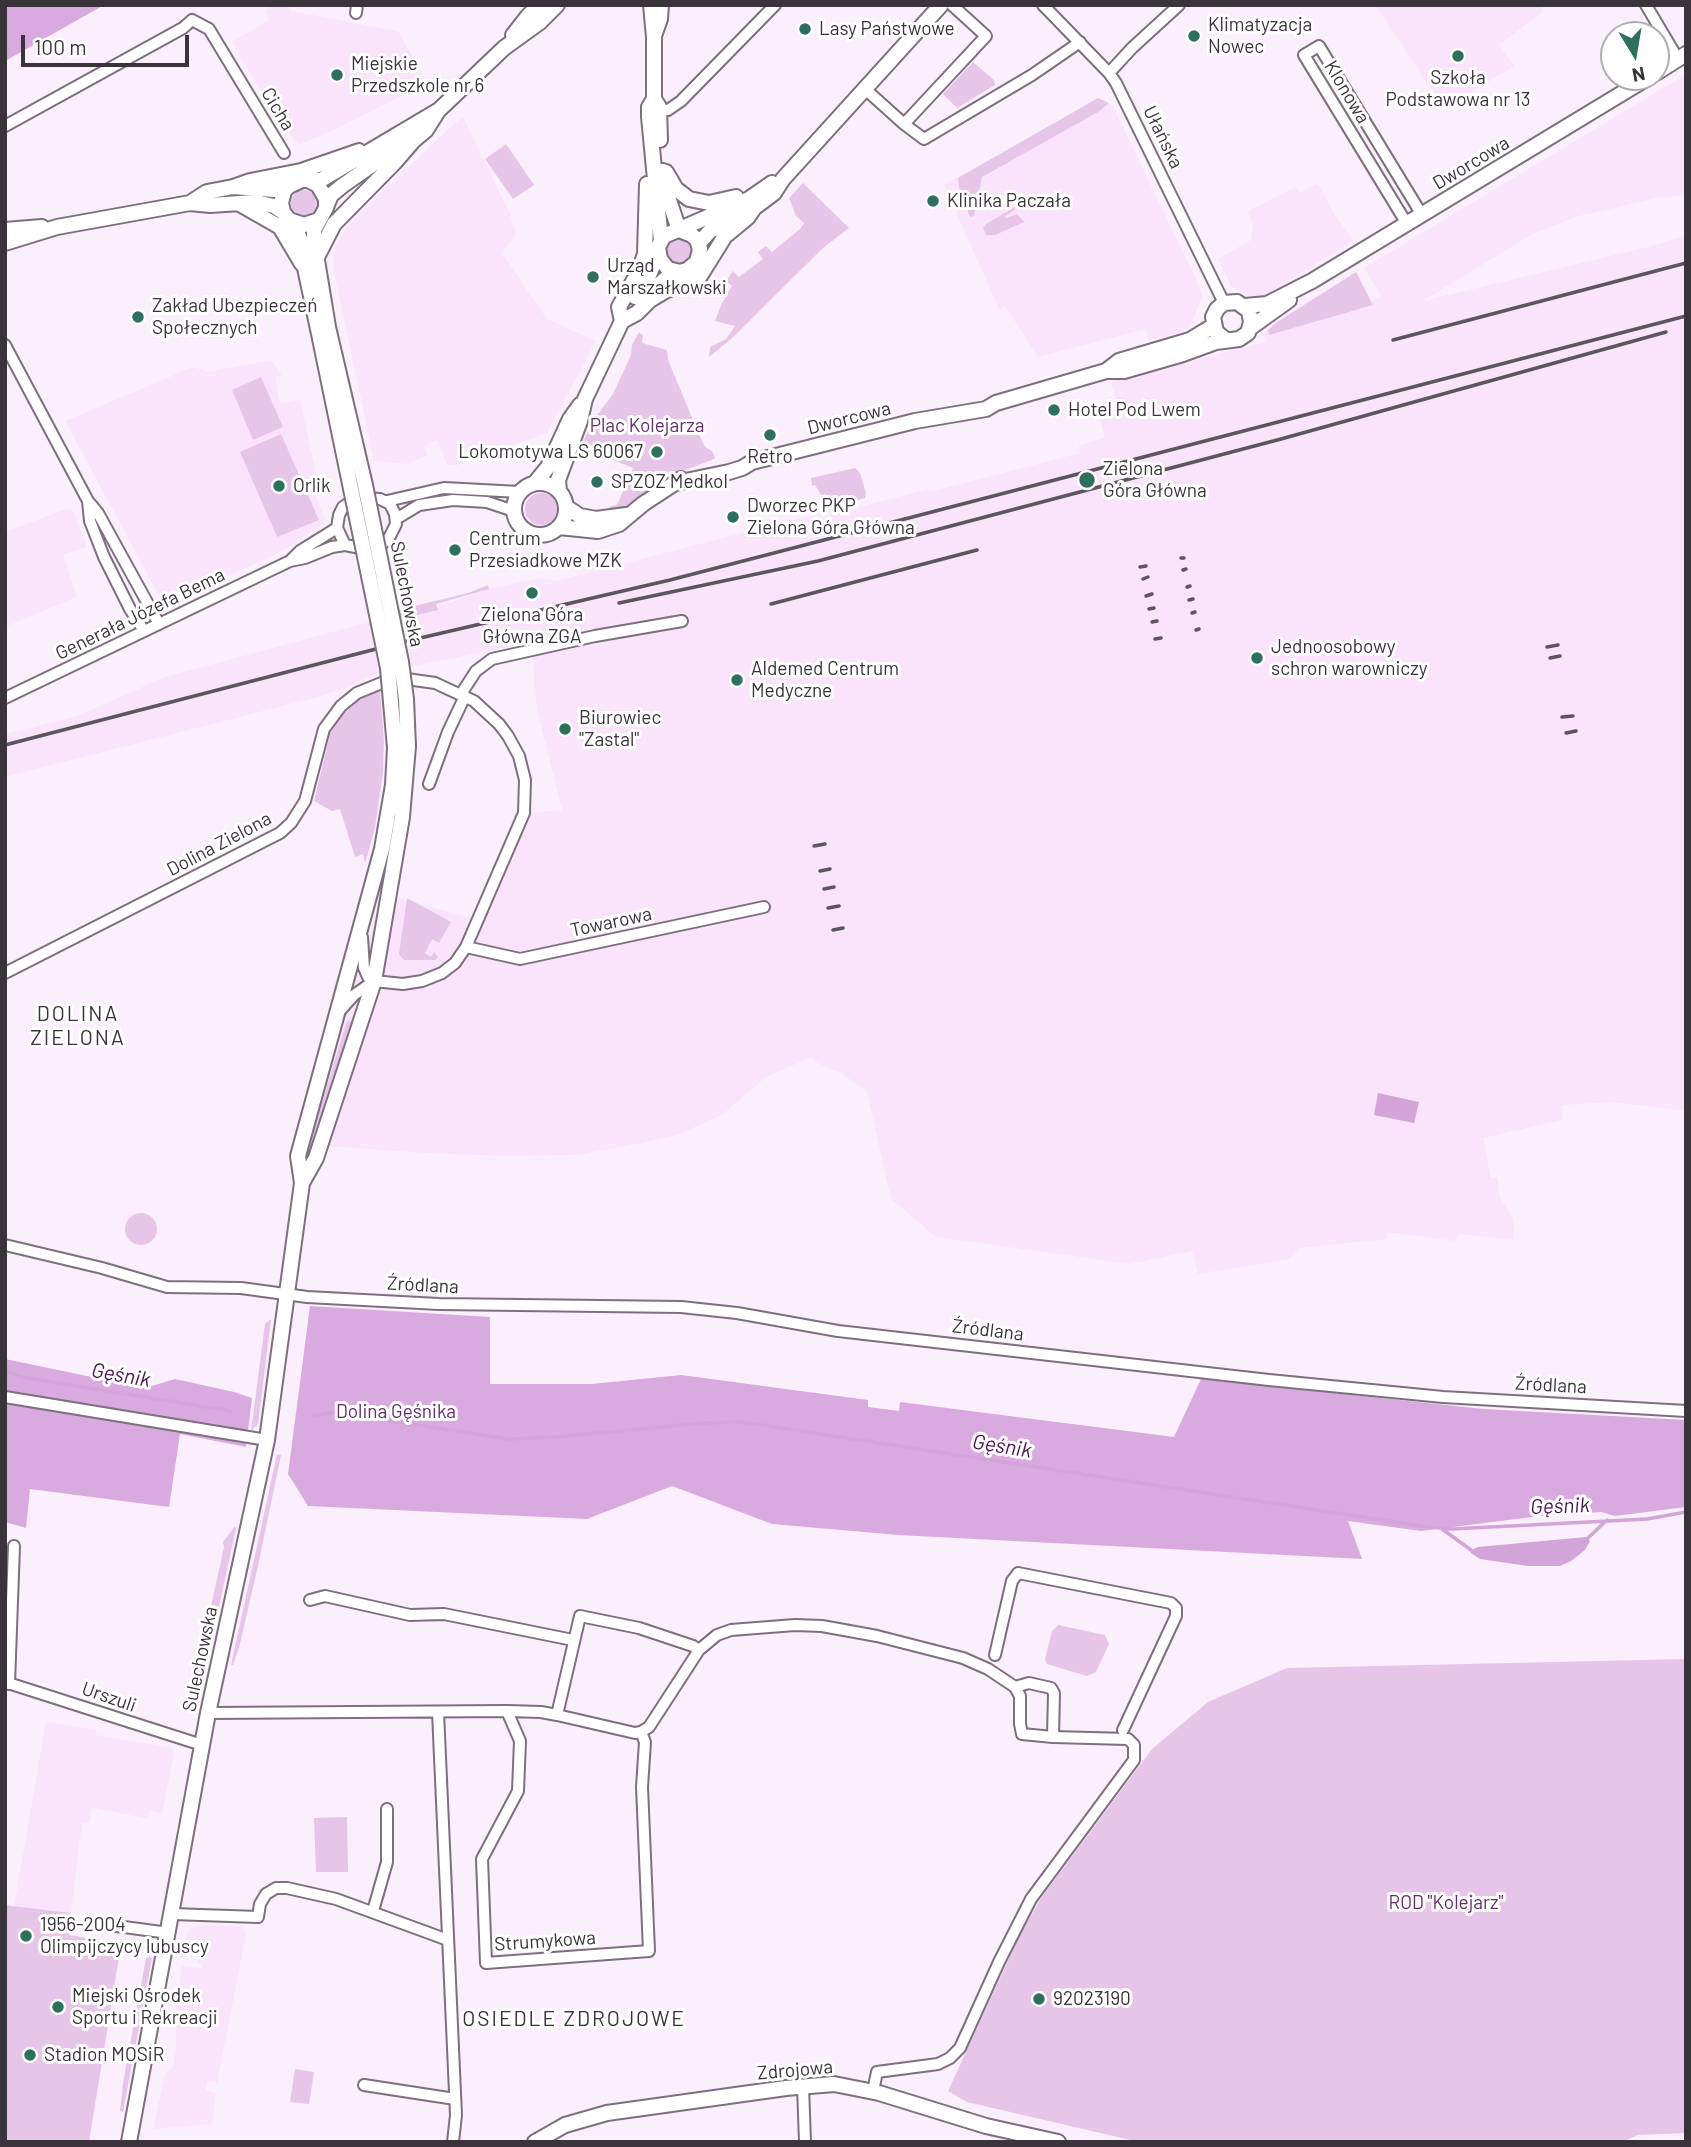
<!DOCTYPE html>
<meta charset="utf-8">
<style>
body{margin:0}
#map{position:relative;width:1691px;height:2147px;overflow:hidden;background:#fceffd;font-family:Barlow,sans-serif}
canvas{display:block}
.frame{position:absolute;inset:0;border:7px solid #39333a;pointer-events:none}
.north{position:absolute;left:1600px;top:21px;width:70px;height:70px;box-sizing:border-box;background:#fff;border:2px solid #b0adb0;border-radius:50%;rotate:169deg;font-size:19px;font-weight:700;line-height:28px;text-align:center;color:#39333a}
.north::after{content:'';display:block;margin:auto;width:24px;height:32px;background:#2e6f5e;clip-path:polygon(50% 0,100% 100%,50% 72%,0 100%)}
.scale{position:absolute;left:21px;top:35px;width:168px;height:32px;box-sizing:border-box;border:4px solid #39333a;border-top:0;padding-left:9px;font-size:21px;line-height:24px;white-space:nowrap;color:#39333a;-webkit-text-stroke:5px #fff;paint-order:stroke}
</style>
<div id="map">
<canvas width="1691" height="2147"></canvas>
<div class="frame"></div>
<div class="north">N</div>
<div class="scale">100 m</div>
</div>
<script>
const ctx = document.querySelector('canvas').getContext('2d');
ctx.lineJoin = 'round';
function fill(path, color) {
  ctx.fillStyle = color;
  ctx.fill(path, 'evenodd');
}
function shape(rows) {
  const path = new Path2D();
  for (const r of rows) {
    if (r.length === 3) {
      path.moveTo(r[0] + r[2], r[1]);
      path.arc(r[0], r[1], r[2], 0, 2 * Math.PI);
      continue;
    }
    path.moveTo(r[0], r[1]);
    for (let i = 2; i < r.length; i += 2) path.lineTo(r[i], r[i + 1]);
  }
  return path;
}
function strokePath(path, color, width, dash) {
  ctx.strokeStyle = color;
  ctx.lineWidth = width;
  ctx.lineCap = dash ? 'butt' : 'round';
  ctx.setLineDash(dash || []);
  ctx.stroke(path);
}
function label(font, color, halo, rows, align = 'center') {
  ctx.font = font + ' Barlow,sans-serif';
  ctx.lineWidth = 6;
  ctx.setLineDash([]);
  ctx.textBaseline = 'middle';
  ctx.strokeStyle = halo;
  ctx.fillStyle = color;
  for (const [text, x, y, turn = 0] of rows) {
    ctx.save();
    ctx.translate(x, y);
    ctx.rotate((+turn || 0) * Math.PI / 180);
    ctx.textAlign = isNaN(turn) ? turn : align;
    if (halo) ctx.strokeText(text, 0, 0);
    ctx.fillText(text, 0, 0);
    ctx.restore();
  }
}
fill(shape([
 [271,5,286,5,291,11,398,31,427,83,334,130,298,145,255,82,232,42,269,20,266,12],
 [1375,5,1539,5,1544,11,1499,45,1514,66,1460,99,1458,97,1442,105],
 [1686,74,1686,195,1657,198,1575,217,1529,236,1423,301,1652,246,1686,235,1686,1111,1611,1102,1563,1105,1562,1120,1483,1138,1491,1178,1497,1177,1500,1197,1513,1219,1514,1240,1458,1234,1455,1241,1387,1232,1387,1239,1300,1248,1289,1259,1198,1274,1192,1251,1130,1264,936,1237,891,1199,867,1092,841,1073,815,1062,812,1057,766,1077,722,1115,677,1135,637,1144,577,1155,504,1156,426,1153,312,1145,345,1016,382,892,407,901,478,919,524,813,562,810,537,709,531,642,371,675,346,688,318,697,5,777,5,734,77,716,165,677,354,626,437,607,491,588,542,578,556,581,820,513,822,517,928,489,929,492,1080,453,1079,445,1105,438,1100,420,1106,418,1105,415,1119,411,1111,382,1266,342,1263,334,1382,297,1364,268],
 [1099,98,1109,103,1115,111,1198,283,1202,295,1191,326,1181,332,1148,340,1146,329,1038,357,1005,306,999,309,944,185],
 [463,117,510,214,516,235,502,253,547,319,596,341,547,433,457,465,447,465,437,440,424,446,428,455,408,464,374,461,333,267,335,246,349,224,443,134],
 [1318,183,1333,212,1354,241,1270,292,1254,299,1231,286,1218,259,1251,240,1253,227,1248,211,1295,187,1300,193],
 [271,360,282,375,275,377,280,403,300,399,315,469,312,486,325,519,324,523,293,545,264,560,206,586,204,582,162,601,65,421,193,367,208,372],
 [70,509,74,512,87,547,63,555,77,597,5,627,5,532,63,510],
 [46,1722,96,1730,96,1735,172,1748,174,1753,162,1814,149,1810,148,1819,95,1808,91,1809,90,1823,82,1823,71,1913,14,1906],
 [197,1925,243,1926,246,1934,217,2083,207,2081,205,2090,216,2093,212,2124,153,2129,165,2074,173,2066,176,2050,176,2002,182,1966,201,1968,201,1964,197,1963,198,1952,184,1950,188,1930]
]), '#f9e4fb');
fill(shape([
 [973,62,994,80,995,85,957,108,943,94],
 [1098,98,1109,103,1098,112,982,177,974,216,970,217,959,187,958,178],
 [506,144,534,185,513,199,485,159],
 [803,183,849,228,823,248,731,339,709,357,710,347,726,339,735,326,715,321,721,305,732,286,726,281,733,271,739,277,763,259,758,252,766,246,772,252,801,228,804,223,796,216,789,198],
 [304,203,13],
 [1015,207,1015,210,1005,216,1006,218,1017,214,1024,222,995,235,986,235,983,228,986,224],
 [679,251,13],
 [1356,272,1373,305,1269,335,1268,330,1277,322],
 [639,332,643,335,642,343,667,350,668,360,700,437,705,447,712,451,715,457,714,459,680,472,625,509,609,514,611,506,617,505,633,468,581,447,592,422,613,394,631,355,632,345],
 [261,377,283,427,253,440,232,390],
 [281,434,319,520,277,537,240,452],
 [855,468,860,473,866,493,865,498,830,508,826,494,821,495,815,485,812,486,811,478],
 [541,509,16],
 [488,585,489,589,436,604,438,610,369,626,369,617,468,593],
 [380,690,384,741,383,772,375,828,365,864,363,854,355,857,340,809,332,811,314,801,330,734,340,718,357,701],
 [407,898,451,922,439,943,432,939,425,953,431,957,434,952,438,957,435,960,404,960,399,954],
 [347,1021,355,1023,306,1170,304,1162,313,1123,323,1099],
 [141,1229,16],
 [269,1320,271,1320,258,1424,251,1431,265,1324],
 [277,1454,281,1455,258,1566,239,1648,233,1665,231,1665],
 [235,1526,236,1529,214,1629,207,1624,224,1547,223,1542],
 [1058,1625,1105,1635,1109,1644,1096,1672,1087,1676,1047,1664,1045,1659,1052,1631],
 [1686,1659,1686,2133,1638,2135,1621,2142,1139,2142,967,2102,948,2091,1019,1937,1041,1898,1152,1749,1208,1702,1287,1668],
 [347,1817,348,1872,316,1872,314,1818],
 [5,1905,71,1913,70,1935,121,1945,89,2142,5,2142],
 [150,1957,152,1958,123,2112,120,2111,123,2083,146,1958],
 [295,2069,314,2072,309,2104,290,2102]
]), '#e6c5e9');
fill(shape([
 [5,5,104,5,5,61],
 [310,1306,490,1317,490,1384,592,1384,681,1375,868,1400,868,1407,899,1411,900,1402,1174,1437,1201,1379,1484,1409,1686,1420,1686,1507,1615,1516,1601,1512,1540,1516,1421,1531,1348,1521,1362,1559,898,1535,772,1524,672,1486,587,1519,308,1506,288,1474],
 [5,1359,145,1388,175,1379,234,1392,252,1398,246,1447,180,1434,169,1507,30,1489,26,1528,5,1522]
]), '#d9aadf');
fill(shape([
 [1378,1093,1419,1102,1414,1123,1374,1115],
 [1586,1537,1590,1541,1585,1550,1571,1561,1560,1566,1528,1566,1480,1559,1471,1553,1471,1550,1478,1547]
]), '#d3a4d8');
strokePath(shape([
 [5,1371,21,1377,231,1411],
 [313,1416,335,1412,508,1439,557,1437,702,1423,742,1422,1428,1527,1452,1529,1647,1519,1686,1512],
 [1442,1529,1471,1550],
 [1588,1538,1607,1520]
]), '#d3a4d8', 3.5);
const street = shape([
 [1043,5,1109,73,1116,83,1224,303],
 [1646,5,1678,59],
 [356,13,357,5],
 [1109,73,1132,48,1179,5],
 [864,88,904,124,924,139,1032,75,1080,42],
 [659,110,668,110,681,101,775,5],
 [904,124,986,36,952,5],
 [5,126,183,28,192,20,209,29,284,153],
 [1407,224,1304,55,1319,46,1422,215],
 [5,345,88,501,98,513,159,624],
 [88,501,90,521,104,557,130,609,144,631],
 [387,501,444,488,520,492],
 [396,519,419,505,453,500,487,502,514,511],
 [290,561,305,558,332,547,345,545,366,549,381,545,389,538,396,524,395,514,390,504,380,499,361,498,352,501,343,507,339,515,337,528,345,545],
 [461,694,476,671,492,659,595,636,682,621],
 [5,698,290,561,300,551,337,528],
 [429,784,448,732,465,696],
 [362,937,364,968,368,977,374,981],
 [466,947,520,959,764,907],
 [5,973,280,833,291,823,305,801,324,729,341,706,357,693,384,682,407,679,435,683,474,701,499,724,508,736,519,756,525,780,524,813,466,947,455,963,442,973,422,981,403,984,374,981,354,995,338,1013],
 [5,1245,102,1268,167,1287,241,1288,307,1297,439,1304,681,1307,737,1313,838,1331,1269,1380,1443,1397,1686,1411],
 [5,1397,267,1440],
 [310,1600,325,1596,410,1615,444,1614,573,1640],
 [995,1655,1012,1581,1018,1573,1171,1603,1176,1608,1176,1616,1123,1730],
 [5,1682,202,1745],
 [9,1684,14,1546],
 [1015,1687,1020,1696,1020,1724,1022,1734,1053,1737],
 [507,1711,520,1741,518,1791,482,1859,486,1963,649,1951,642,1787,645,1742,641,1732],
 [438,1712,456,2115,453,2142],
 [208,1713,507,1711,541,1712,557,1715,580,1616,639,1628,693,1646,699,1650,717,1635,731,1630,795,1625,822,1626,877,1636,963,1658,988,1669,1015,1687,1029,1683,1051,1688,1054,1693,1053,1737,1128,1739,1134,1745,1134,1760,1031,1899,999,1962,960,2048,950,2058,938,2064,877,2072,873,2091],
 [557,1715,635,1733,641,1732,649,1727,699,1650],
 [373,1911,387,1862,387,1809],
 [172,1914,258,1917,260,1904,266,1894,276,1888,287,1888,336,1899,448,1940],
 [94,1923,169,1933],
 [364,2085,455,2099],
 [803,2086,805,2142]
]);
const secondary = shape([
 [651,5,654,37,654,99,649,107,649,117,661,241],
 [513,35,528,16,539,5],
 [654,36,660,19,661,5],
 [1656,73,1686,54],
 [654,99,659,107,660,140],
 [663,171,667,194,679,230],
 [666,172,676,189,689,199,709,203,736,197],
 [310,181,318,185,326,199,326,208,314,230,314,242,328,327],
 [233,187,250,181,301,171,359,151],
 [190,203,207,192,233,187,274,190,289,186],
 [238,203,280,227,302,264],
 [326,207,331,195,342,186,389,153,414,140,426,130,438,111],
 [289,220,297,231,304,250,305,268,318,329],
 [319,220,304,225,289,220,283,212,281,203,284,191,289,186,302,180,321,180,439,110,504,48,540,22,557,5],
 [5,230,42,227],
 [5,243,57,227,190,203,210,205,255,202,274,206,283,212],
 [699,243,710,231,754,208,774,193,783,179,941,5],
 [315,261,334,224,395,162,414,140],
 [680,272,668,269,660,259,658,247,664,236,749,199,772,183],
 [648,294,670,275,687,270,697,262,700,249,697,240,692,235,679,230],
 [635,297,648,278,658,253],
 [1245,306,1267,304,1312,281,1649,77],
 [622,321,619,307,639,271,645,254,647,184],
 [1250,328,1289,300],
 [1106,371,1119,361,1190,340,1213,326],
 [540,509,26],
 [535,483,548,467,570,419,580,405],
 [676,483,729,472,742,468,752,462,915,421,986,409,996,403,1106,371,1124,371,1183,354,1216,342,1239,339,1248,333,1251,322,1249,311,1237,302,1224,303,1217,309,1213,317,1216,332,1226,340],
 [559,491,558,480,580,421,585,399,622,321,637,313,650,300,665,291,700,276,725,236,748,217,754,208],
 [566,507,580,516,596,519,626,515],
 [559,527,598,531,619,524,643,504,681,479],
 [302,1183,316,1158,374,981,402,817,408,746],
 [129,2142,208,1713,267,1440,302,1183,298,1156,382,849,393,785,395,748],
 [535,2142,565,2125,607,2113,786,2088,834,2084,879,2093,986,2126,1058,2142]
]);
strokePath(street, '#7d6f7e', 14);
strokePath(secondary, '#7d6f7e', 18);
strokePath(street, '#fff', 10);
strokePath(secondary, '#fff', 14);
strokePath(shape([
 [1393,340,1686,263],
 [1181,558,1184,558],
 [1140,567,1146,566],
 [1183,570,1186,569],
 [1143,579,1148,577],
 [1187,587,1190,586],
 [1146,596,1152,594],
 [1189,600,1193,599],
 [619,603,818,561,1281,439,1666,332],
 [771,604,977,550],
 [1149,609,1154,608],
 [1192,613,1195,612],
 [1152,622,1157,621],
 [1196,630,1199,629],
 [1155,639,1161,638],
 [1547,647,1558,645],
 [1550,658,1560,656],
 [1562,717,1573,716],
 [1566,733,1576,731],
 [5,745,403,642,670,580,1686,316],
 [814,846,825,844],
 [820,871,830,869],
 [824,889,834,887],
 [828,908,839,906],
 [833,930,843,928]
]), '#5c555d', 3.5);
const secondaryBridge = shape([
 [328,327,365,485,401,662,406,699,408,746],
 [318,329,388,668,395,748]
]);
strokePath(secondaryBridge, '#7d6f7e', 18, []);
strokePath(secondaryBridge, '#fff', 14);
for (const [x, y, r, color] of [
 [805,29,7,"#2e6f5e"],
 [1194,36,7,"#2e6f5e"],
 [1458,56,7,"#2e6f5e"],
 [337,75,7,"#2e6f5e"],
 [933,201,7,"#2e6f5e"],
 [593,277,7,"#2e6f5e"],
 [138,317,7,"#2e6f5e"],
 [1054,410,7,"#2e6f5e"],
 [770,435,7,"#2e6f5e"],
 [657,452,7,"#2e6f5e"],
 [1087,480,9,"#2e6f5e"],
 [597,482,7,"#2e6f5e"],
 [279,486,7,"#2e6f5e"],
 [733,517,7,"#2e6f5e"],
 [455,550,7,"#2e6f5e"],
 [532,593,7,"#2e6f5e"],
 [1257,658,7,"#2e6f5e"],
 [737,680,7,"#2e6f5e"],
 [565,729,7,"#2e6f5e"],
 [26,1936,7,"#2e6f5e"],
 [1039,1999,7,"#2e6f5e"],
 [58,2007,7,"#2e6f5e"],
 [30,2055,7,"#2e6f5e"]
]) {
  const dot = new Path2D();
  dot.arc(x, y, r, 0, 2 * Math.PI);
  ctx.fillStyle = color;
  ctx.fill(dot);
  strokePath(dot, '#fff', 2.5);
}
label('19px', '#39333a', '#fff', [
 ["Klimatyzacja",1208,25],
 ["Nowec",1208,47],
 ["Lasy Państwowe",819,29],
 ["Miejskie",351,64],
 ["Przedszkole nr 6",351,86],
 ["Szkoła",1458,78,"center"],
 ["Podstawowa nr 13",1458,100,"center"],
 ["Klinika Paczała",947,201],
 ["Urząd",607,266],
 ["Marszałkowski",607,288],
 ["Zakład Ubezpieczeń",152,306],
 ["Społecznych",152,328],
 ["Hotel Pod Lwem",1068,410],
 ["Lokomotywa LS 60067",643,452,"right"],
 ["Retro",770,457,"center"],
 ["Zielona",1103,469],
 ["Góra Główna",1103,491],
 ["SPZOZ Medkol",611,482],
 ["Orlik",293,486],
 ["Dworzec PKP",747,506],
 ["Zielona Góra Główna",747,528],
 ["Centrum",469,539],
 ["Przesiadkowe MZK",469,561],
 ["Zielona Góra",532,615,"center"],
 ["Główna ZGA",532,637,"center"],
 ["Jednoosobowy",1271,647],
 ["schron warowniczy",1271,669],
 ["Aldemed Centrum",751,669],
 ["Medyczne",751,691],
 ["Biurowiec",579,718],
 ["\"Zastal\"",579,740],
 ["1956-2004",40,1925],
 ["Olimpijczycy lubuscy",40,1947],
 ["Miejski Ośrodek",72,1996],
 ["Sportu i Rekreacji",72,2018],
 ["92023190",1053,1999],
 ["Stadion MOSiR",44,2055]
], 'left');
label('19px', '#39333a', '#fff', [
 ["Klonowa",1347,92,59],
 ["Cicha",278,109,59],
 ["Ułańska",1163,137,64],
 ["Dworcowa",1471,163,-31],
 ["Dworcowa",849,418,-14],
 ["Sulechowska",407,594,79],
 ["Generała Józefa Bema",140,614,-26],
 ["Dolina Zielona",219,844,-28],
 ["Towarowa",611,922,-12],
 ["Źródlana",423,1285,3],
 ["Źródlana",988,1330,7],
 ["Źródlana",1551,1385,3],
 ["Sulechowska",200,1659,-78],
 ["Urszuli",109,1697,19],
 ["Strumykowa",545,1941,-4],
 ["Zdrojowa",795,2070,-5]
]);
label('19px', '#652c6c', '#fff', [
 ["Plac Kolejarza",647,426],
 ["Dolina Gęśnika",396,1412],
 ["ROD \"Kolejarz\"",1446,1903]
]);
ctx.letterSpacing = '2px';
label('21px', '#39333a', '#fff', [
 ["DOLINA",78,1014],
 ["ZIELONA",78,1038],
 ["OSIEDLE ZDROJOWE",574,2019]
]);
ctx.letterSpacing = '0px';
label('italic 21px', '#4b1252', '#fff', [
 ["Gęśnik",121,1375,10],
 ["Gęśnik",1002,1446,9],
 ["Gęśnik",1560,1506,-2]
]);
</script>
